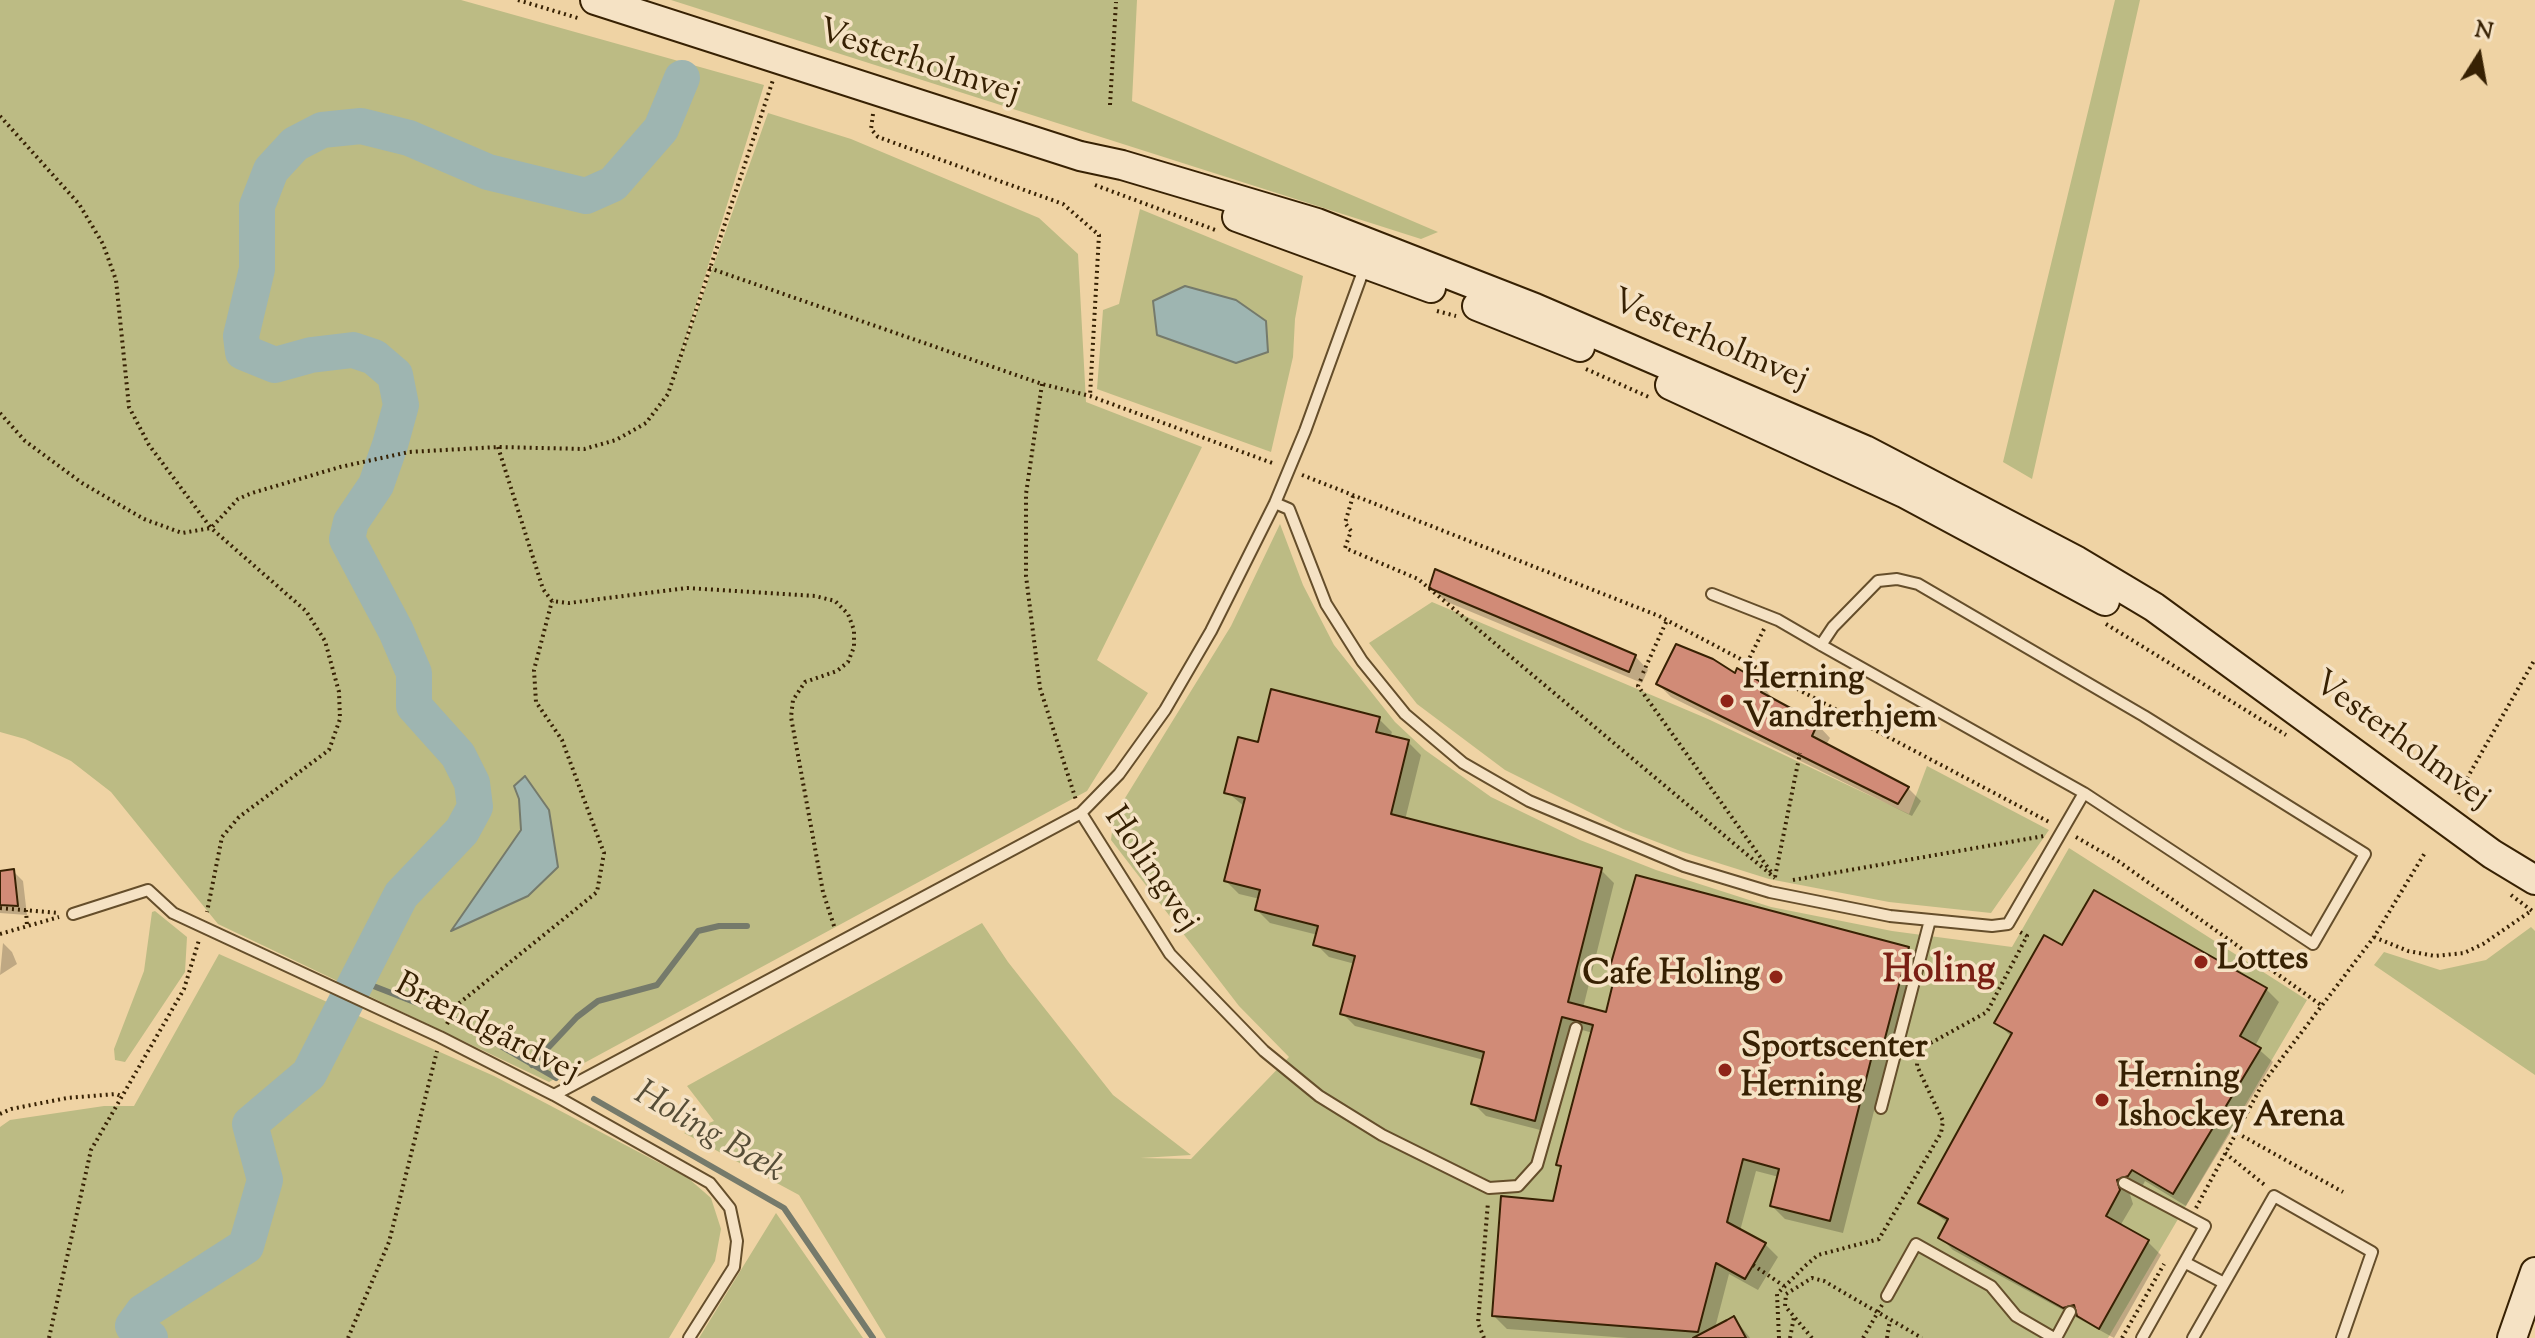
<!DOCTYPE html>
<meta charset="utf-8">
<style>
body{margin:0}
#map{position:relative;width:2535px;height:1338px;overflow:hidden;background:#efd3a4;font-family:"Sorts Mill Goudy",serif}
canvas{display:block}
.north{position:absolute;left:2439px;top:16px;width:80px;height:80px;-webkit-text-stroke:6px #f5e2c4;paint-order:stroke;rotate:11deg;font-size:22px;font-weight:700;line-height:32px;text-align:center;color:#372103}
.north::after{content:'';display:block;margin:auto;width:28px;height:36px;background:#372103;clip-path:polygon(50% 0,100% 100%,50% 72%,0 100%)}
</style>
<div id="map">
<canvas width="2535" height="1338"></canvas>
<div class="north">N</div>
</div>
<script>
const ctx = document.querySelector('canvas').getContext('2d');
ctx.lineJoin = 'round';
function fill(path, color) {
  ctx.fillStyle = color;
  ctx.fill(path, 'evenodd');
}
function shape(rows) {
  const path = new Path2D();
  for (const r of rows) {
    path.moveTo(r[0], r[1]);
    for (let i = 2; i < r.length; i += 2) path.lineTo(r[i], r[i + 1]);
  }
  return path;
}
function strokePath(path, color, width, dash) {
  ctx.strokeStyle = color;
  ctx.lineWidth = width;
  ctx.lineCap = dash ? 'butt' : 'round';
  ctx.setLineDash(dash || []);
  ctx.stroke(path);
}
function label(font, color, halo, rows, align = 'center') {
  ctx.font = font + ' "Sorts Mill Goudy",serif';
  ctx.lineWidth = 7;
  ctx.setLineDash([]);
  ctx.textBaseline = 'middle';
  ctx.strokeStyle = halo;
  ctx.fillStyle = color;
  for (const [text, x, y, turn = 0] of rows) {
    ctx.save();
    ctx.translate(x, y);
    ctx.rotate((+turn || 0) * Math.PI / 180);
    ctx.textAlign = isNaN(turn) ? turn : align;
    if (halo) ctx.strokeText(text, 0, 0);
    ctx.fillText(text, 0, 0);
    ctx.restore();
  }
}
fill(shape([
 [0,0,461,0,764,85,677,367,768,113,851,139,1039,218,1078,254,1086,402,1202,447,1097,660,1148,693,1087,791,549,1082,218,924,111,792,71,761,25,739,0,732],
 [671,0,1137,0,1132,101,1438,232,1421,239],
 [2115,0,2140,0,2032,479,2003,462],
 [1140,209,1303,276,1295,319,1293,357,1271,452,1097,389,1103,310,1119,304],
 [1280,524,1303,585,1334,645,1395,722,1425,750,1491,797,1580,840,1656,870,1771,907,1892,931,2012,947,2069,848,2307,1000,2108,1338,886,1338,799,1195,684,1133,714,1121,687,1086,982,923,1008,962,1113,1095,1191,1155,1140,1158,1191,1159,1289,1057,1239,1006,1111,840,1114,816,1231,626],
 [1432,602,1708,719,1909,814,1927,766,2049,830,1991,913,1889,902,1769,879,1683,852,1623,829,1505,770,1417,704,1369,643],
 [155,911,187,937,185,972,125,1062,115,1060,114,1049,144,971,152,912],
 [2531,927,2535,931,2535,1075,2374,965,2384,952,2440,970,2486,960],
 [219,954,494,1076,688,1178,711,1198,721,1229,715,1261,669,1338,0,1338,0,1127,10,1120,104,1106,134,1106],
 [776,1213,863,1338,699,1338]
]), '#bcbb84');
const water = shape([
 [1185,286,1236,300,1266,321,1268,352,1236,363,1157,335,1153,301,1185,286],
 [525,776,549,810,558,867,528,896,451,931,521,830,519,799,514,786,525,776]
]);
fill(water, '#9eb5b1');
strokePath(water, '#757a6b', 2);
fill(shape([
 [1432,588,1635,656,1648,670,1642,683,1445,601],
 [1735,675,1763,686,1775,702,1817,724,1830,738,1826,745,1908,788,1921,801,1912,816,1671,697,1658,684],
 [1379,719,1392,732,1390,738,1408,742,1421,755,1405,820,1601,870,1614,883,1583,1008,1607,1014,1614,987,1608,980,1908,948,1921,962,1897,1054,1889,1052,1843,1233,1785,1219,1772,1206,1779,1177,1756,1171,1740,1231,1765,1244,1778,1257,1758,1290,1729,1274,1715,1328,1734,1318,1750,1338,1628,1338,1507,1329,1494,1316,1555,1203,1562,1168,1558,1164,1593,1033,1575,1028,1548,1132,1486,1116,1473,1103,1484,1060,1355,1026,1342,1013,1355,964,1329,957,1316,944,1318,935,1270,923,1257,910,1260,899,1239,894,1226,881,1245,807,1227,792,1259,745],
 [13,871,23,881,27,915,0,913,0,873],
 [2094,892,2266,989,2279,1002,2255,1046,2273,1062,2186,1206,2145,1181,2141,1189,2129,1191,2133,1204,2120,1226,2148,1242,2161,1255,2114,1338,1953,1250,1940,1237,1948,1223,1920,1202,2012,1037,1996,1022,2063,948],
 [3,943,12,952,17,964,0,975]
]), '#0003');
strokePath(shape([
 [358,980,445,1014,556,1078],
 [532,1065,577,1017,598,1001,657,985,698,931,719,926,747,926],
 [594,1099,784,1208,873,1338]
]), '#757a6b', 6);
strokePath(shape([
 [150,1338,133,1326,143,1312,246,1246,265,1180,250,1124,309,1074,401,895,462,831,475,807,472,783,458,755,414,706,414,673,396,631,347,539,351,522,376,485,390,445,401,405,395,375,374,357,353,350,311,355,275,365,243,352,241,336,257,269,257,206,271,170,295,144,322,130,361,126,409,138,488,172,586,196,613,184,661,129,682,78]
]), '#9eb5b1', 36);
const building = shape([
 [1435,569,1636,655,1629,672,1429,588,1435,569],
 [1676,644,1713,659,1735,673,1737,668,1764,684,1761,692,1818,723,1812,736,1909,787,1898,804,1656,684,1676,644],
 [1271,689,1380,717,1376,732,1409,740,1391,814,1602,868,1568,1002,1606,1012,1613,983,1606,981,1636,875,1909,947,1884,1042,1876,1040,1830,1221,1770,1206,1779,1169,1743,1159,1727,1222,1766,1243,1745,1279,1716,1263,1698,1332,1492,1316,1501,1196,1553,1201,1561,1166,1556,1165,1593,1025,1562,1017,1535,1121,1471,1104,1484,1052,1340,1014,1355,956,1313,945,1318,926,1255,910,1260,890,1224,881,1245,798,1224,793,1238,737,1258,742,1271,689],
 [14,869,18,906,0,905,0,871,14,869],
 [2094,890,2267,988,2240,1036,2261,1048,2173,1194,2132,1170,2128,1176,2117,1180,2120,1190,2106,1216,2149,1240,2099,1329,2077,1316,2074,1305,2063,1308,1938,1238,1948,1219,1918,1203,2012,1033,1994,1023,2044,935,2062,945,2094,890],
 [1734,1316,1746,1338,1693,1338,1727,1320,1734,1316]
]);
fill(building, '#d18b77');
strokePath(building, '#372103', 2);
const lane = shape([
 [1275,503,1289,509,1326,604,1362,661,1405,714,1463,763,1529,801,1684,866,1770,892,1890,916,1992,926,2008,924,2084,793],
 [1712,594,1778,620,1821,645,2084,793,2313,944,2365,854,2144,716,1918,584,1897,579,1878,581,1833,627,1821,645],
 [1081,813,1119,774,1165,710,1211,631,1275,503,1305,431,1365,266],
 [73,914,148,890,173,913,440,1037,554,1095,710,1183,730,1208,737,1241,734,1267,689,1338],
 [554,1095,1081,813,1170,954,1264,1051,1319,1096,1382,1135,1489,1188,1518,1186,1537,1165,1576,1028],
 [1881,1108,1930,920],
 [2124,1183,2205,1226,2142,1338],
 [2186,1263,2224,1283],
 [1887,1296,1916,1244,1991,1286,2016,1316,2054,1338],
 [2056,1338,2070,1312],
 [2193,1338,2274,1196,2372,1252,2342,1338]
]);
const secondary = shape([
 [595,0,1080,156,1122,165,1317,223,1535,308,1865,450,2077,561,2154,607,2492,854,2535,880],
 [1237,217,1431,288],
 [1477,306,1580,347],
 [1670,385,1904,493,2105,601],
 [2512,1338,2535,1272]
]);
strokePath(lane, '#654e2b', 14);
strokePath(secondary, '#372103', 32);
strokePath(shape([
 [518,0,581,19],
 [1110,105,1116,2],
 [873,114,871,129,878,137,1063,204,1099,235,1090,396],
 [0,116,79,204,103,244,116,280,129,407,149,445,211,528,306,611,325,641,339,692,340,719,329,750,239,817,222,837,207,912],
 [1095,185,1218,231],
 [709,268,1042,384,1090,396,1275,464],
 [1437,311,1456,316],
 [1586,369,1651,398],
 [1042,384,1026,494,1026,576,1040,688,1076,800],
 [0,413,25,441,82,483,144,519,182,533,211,528,238,499,252,493,340,467,409,452,498,447,584,449,616,440,646,423,668,394,773,80],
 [498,447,543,589,552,601,569,603,687,588,815,596,835,601,848,614,854,630,854,647,848,662,837,671,805,682,793,700,791,717,823,892,835,929],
 [1302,475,1659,616,2051,823],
 [1353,496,1345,523,1351,531,1345,548,1418,579,1775,878],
 [2106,624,2286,735],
 [1747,663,1764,629],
 [1643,673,1667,620],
 [1641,679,1638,686,1771,872],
 [1813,720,1822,703],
 [2458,794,2535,659],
 [2076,837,2118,861,2321,1005],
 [1775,877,1800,753],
 [1793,880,2044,836],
 [2511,895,2535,913],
 [0,908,59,913],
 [26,910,27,926],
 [0,934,59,917],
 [2374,937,2408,951,2435,956,2464,953,2483,944,2531,911],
 [447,1024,457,1005,597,892,604,853,562,740,536,702,534,670,552,601],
 [0,1114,11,1109,67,1098,116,1094,123,1097],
 [2237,1133,2343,1192],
 [2225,1153,2266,1186],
 [2196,1208,2263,1083,2374,937,2426,851],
 [1753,1265,1784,1286],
 [49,1338,91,1150,184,989,199,940],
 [348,1338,389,1242,437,1051],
 [1484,1338,1478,1323,1488,1202],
 [1779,1338,1777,1294,1805,1266,1818,1255,1879,1239,1941,1133,1943,1121,1917,1066,1918,1050,1987,1012,2027,936,2020,932],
 [1790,1338,1794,1317],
 [1812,1338,1785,1306,1786,1294,1812,1278,1824,1281,1922,1338],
 [1863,1338,1882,1305],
 [1887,1338,1890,1320],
 [2122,1338,2164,1264]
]), '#372103', 4, [2, 4]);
strokePath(lane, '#f5e2c4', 10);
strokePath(secondary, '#f5e2c4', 28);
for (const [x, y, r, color] of [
 [1727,701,8,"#8f2418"],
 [2201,962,8,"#8f2418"],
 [1776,977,8,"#8f2418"],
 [1725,1070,8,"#8f2418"],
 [2102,1100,8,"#8f2418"]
]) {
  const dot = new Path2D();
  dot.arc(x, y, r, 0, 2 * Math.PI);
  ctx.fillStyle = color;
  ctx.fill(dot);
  strokePath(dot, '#f5e2c4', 3);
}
label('34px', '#372103', '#f5e2c4', [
 ["Vesterholmvej",918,65,18],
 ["Vesterholmvej",1709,343,23],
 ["Vesterholmvej",2400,743,36],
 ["Holingvej",1149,871,56],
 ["Brændgårdvej",486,1031,27]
]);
label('bold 34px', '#372103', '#f5e2c4', [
 ["Herning",1743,681],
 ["Vandrerhjem",1743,720],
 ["Lottes",2217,962],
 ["Cafe Holing",1760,977,"right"],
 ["Sportscenter",1741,1050],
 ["Herning",1741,1089],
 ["Herning",2118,1080],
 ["Ishockey Arena",2118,1119]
], 'left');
label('italic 36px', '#564d37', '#f5e2c4', [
 ["Holing Bæk",708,1135,30]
]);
label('bold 38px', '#7a1f14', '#f5e2c4', [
 ["Holing",1939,975]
]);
</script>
